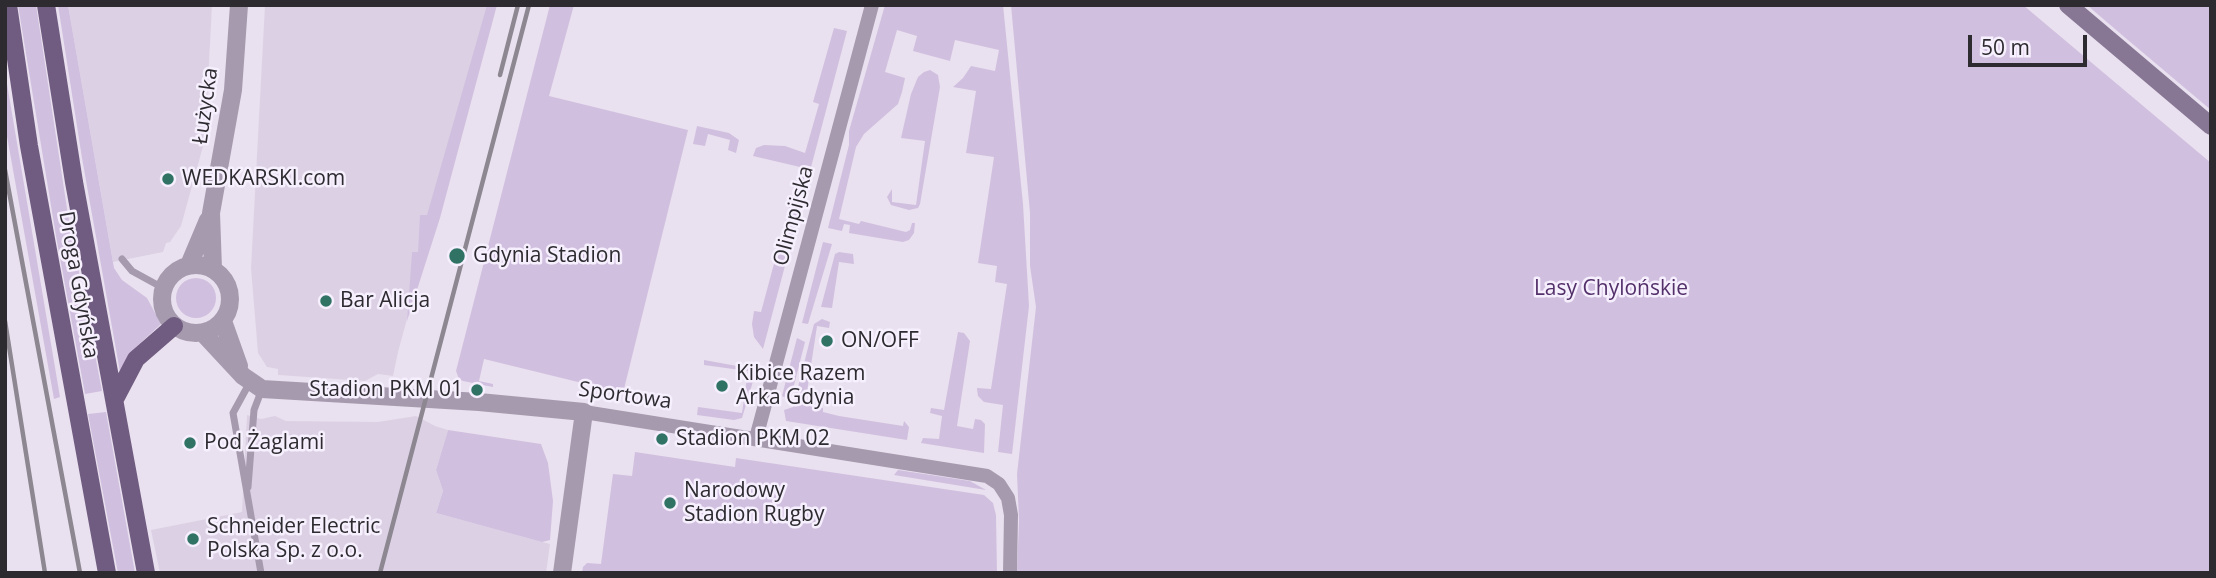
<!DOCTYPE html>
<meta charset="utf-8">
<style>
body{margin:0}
#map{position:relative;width:2216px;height:578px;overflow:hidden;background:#e9e1ef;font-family:"Open Sans",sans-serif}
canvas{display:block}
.frame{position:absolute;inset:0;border:7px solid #2d2b30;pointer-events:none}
.scale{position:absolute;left:1968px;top:35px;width:119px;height:32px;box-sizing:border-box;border:4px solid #2d2b30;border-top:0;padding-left:9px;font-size:21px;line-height:24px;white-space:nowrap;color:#2d2b30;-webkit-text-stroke:5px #f6effd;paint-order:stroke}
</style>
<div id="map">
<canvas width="2216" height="578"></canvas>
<div class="frame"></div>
<div class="scale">50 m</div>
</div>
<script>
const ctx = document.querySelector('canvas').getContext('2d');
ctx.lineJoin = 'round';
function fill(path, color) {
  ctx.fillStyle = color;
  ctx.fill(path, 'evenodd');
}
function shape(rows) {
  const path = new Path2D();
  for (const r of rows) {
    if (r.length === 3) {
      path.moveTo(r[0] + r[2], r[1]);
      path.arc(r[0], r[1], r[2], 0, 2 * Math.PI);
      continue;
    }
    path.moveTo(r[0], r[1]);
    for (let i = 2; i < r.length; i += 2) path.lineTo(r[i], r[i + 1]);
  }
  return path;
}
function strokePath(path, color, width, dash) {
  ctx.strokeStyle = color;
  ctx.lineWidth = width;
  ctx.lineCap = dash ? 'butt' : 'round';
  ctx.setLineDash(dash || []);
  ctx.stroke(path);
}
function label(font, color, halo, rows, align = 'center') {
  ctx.font = font + ' "Open Sans",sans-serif';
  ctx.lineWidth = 5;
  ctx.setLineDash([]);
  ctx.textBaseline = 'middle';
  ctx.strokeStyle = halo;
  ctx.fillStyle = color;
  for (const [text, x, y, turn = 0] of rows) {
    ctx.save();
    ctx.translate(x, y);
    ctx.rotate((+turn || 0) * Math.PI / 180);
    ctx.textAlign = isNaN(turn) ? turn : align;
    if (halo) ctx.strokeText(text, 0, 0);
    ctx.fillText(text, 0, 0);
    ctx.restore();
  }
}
fill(shape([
 [68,5,212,5,205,139,181,226,170,242,166,243,163,252,113,262],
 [265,5,493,5,398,352,393,376,378,374,365,381,278,375,278,369,267,367,258,353,251,268],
 [247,415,261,419,275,416,286,421,378,422,416,416,435,426,448,430,436,470,443,491,436,513,550,544,546,573,160,573,151,530,242,512]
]), '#dcd1e4');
fill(shape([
 [18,5,36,5,68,215,102,391,85,394,56,236],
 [58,5,68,5,114,268,122,280,147,298,161,324,134,349,120,372,82,158],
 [487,5,497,5,440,218,407,321,412,252,418,252,420,215,427,215],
 [550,5,574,5,549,96,688,130,623,393,484,359,479,381,493,384,493,387,463,381,459,379,456,371],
 [885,5,1003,5,1023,204,1029,306,1012,454,998,452,1003,405,984,402,978,396,977,389,977,388,991,389,1007,284,995,282,997,266,978,263,994,157,966,153,976,91,953,87,963,78,971,66,995,71,999,50,955,40,950,61,913,51,917,36,897,30,885,72,905,78,902,92,898,104,864,134,856,147,839,219,859,224,861,221,906,232,910,230,912,223,915,223,914,233,909,240,903,242,849,233,850,225,844,224,842,231,828,228,849,145,849,131],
 [1011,5,2023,5,2211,163,2211,573,1017,573,1019,520,1017,474,1036,307,1030,266,1030,213],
 [2087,5,2211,5,2211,110,2122,35],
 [834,28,847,31,763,349,754,337,752,324,754,311,761,312,800,167,753,156,756,148,764,145,785,146,805,153,819,104,813,102],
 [930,70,938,75,940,87,920,204,918,208,909,210,891,205,887,197,892,189,892,202,916,205,925,141,901,138,911,94,918,77,924,72],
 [5,72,60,397,54,399,5,125],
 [697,126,729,133,739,140,736,153,728,150,730,140,708,134,705,146,693,144],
 [823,242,832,244,808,324,802,323],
 [839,252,853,254,854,264,839,262,832,308,821,307,835,254],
 [196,298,20],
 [822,319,830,322,829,328,817,326,805,405,823,408,823,412,839,416,903,426,904,421,909,427,907,440,786,421,784,410,793,407,814,324],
 [958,332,964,333,970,341,957,426,973,429,975,419,981,420,985,424,984,453,921,443,923,438,939,439,942,416,930,413,931,408,944,410],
 [797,338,805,342,791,397,786,398,782,396],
 [704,360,748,368,757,368,742,418,734,420,697,415,698,407,742,413,748,371,704,365],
 [106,412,135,573,118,573,88,414],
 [448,430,541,444,548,463,553,501,550,540,542,542,436,513,443,491,436,470],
 [635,452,735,467,736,458,984,495,993,503,996,515,997,573,582,573,583,567,587,563,601,564,613,474,632,476],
 [898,470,970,481,986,490,894,475]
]), '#d1bfdf');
strokePath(shape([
 [122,259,132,271,163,288],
 [250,382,233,413,261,573],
 [248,487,254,410,262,389]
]), '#a69aaf', 7);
strokePath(shape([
 [584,412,987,476,999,484,1008,498,1011,515,1010,573],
 [756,438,872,5]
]), '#a69aaf', 14);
strokePath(shape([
 [196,299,34],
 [189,265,208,220],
 [213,269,211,213,233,90,239,5],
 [223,321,239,366],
 [203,333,243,376,262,389,479,402,584,412,562,573]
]), '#a69aaf', 18);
strokePath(shape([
 [2068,5,2211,126]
]), '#877694', 18);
strokePath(shape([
 [8,5,29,146,107,573],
 [46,5,74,182,146,573],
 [115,399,136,359,174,326]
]), '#715c81', 18);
strokePath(shape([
 [500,75,518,5],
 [5,170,80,573],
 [5,321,45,573],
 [380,573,529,5]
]), '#8c8790', 4.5);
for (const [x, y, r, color] of [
 [168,179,7,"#307365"],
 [457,256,9,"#307365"],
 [326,301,7,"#307365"],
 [827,341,7,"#307365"],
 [722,386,7,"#307365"],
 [477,390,7,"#307365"],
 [662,439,7,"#307365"],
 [190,443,7,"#307365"],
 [670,503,7,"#307365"],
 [193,539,7,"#307365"]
]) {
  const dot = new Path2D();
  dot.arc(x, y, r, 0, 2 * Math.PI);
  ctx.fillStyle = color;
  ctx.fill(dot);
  strokePath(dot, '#f6effd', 2.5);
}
label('21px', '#2d2b30', '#f6effd', [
 ["Łużycka",206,106,-82],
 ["Olimpijska",794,216,-75],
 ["Droga Gdyńska",78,285,80],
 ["Sportowa",625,396,8]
]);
label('21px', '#2d2b30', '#f6effd', [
 ["WEDKARSKI.com",182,179],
 ["Gdynia Stadion",473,256],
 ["Bar Alicja",340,301],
 ["ON/OFF",841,341],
 ["Kibice Razem",736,374],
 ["Arka Gdynia",736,398],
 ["Stadion PKM 01",463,390,"right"],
 ["Stadion PKM 02",676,439],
 ["Pod Żaglami",204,443],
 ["Narodowy",684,491],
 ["Stadion Rugby",684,515],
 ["Schneider Electric",207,527],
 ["Polska Sp. z o.o.",207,551]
], 'left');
label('21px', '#53306a', '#f6effd', [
 ["Lasy Chylońskie",1611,289]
]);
</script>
